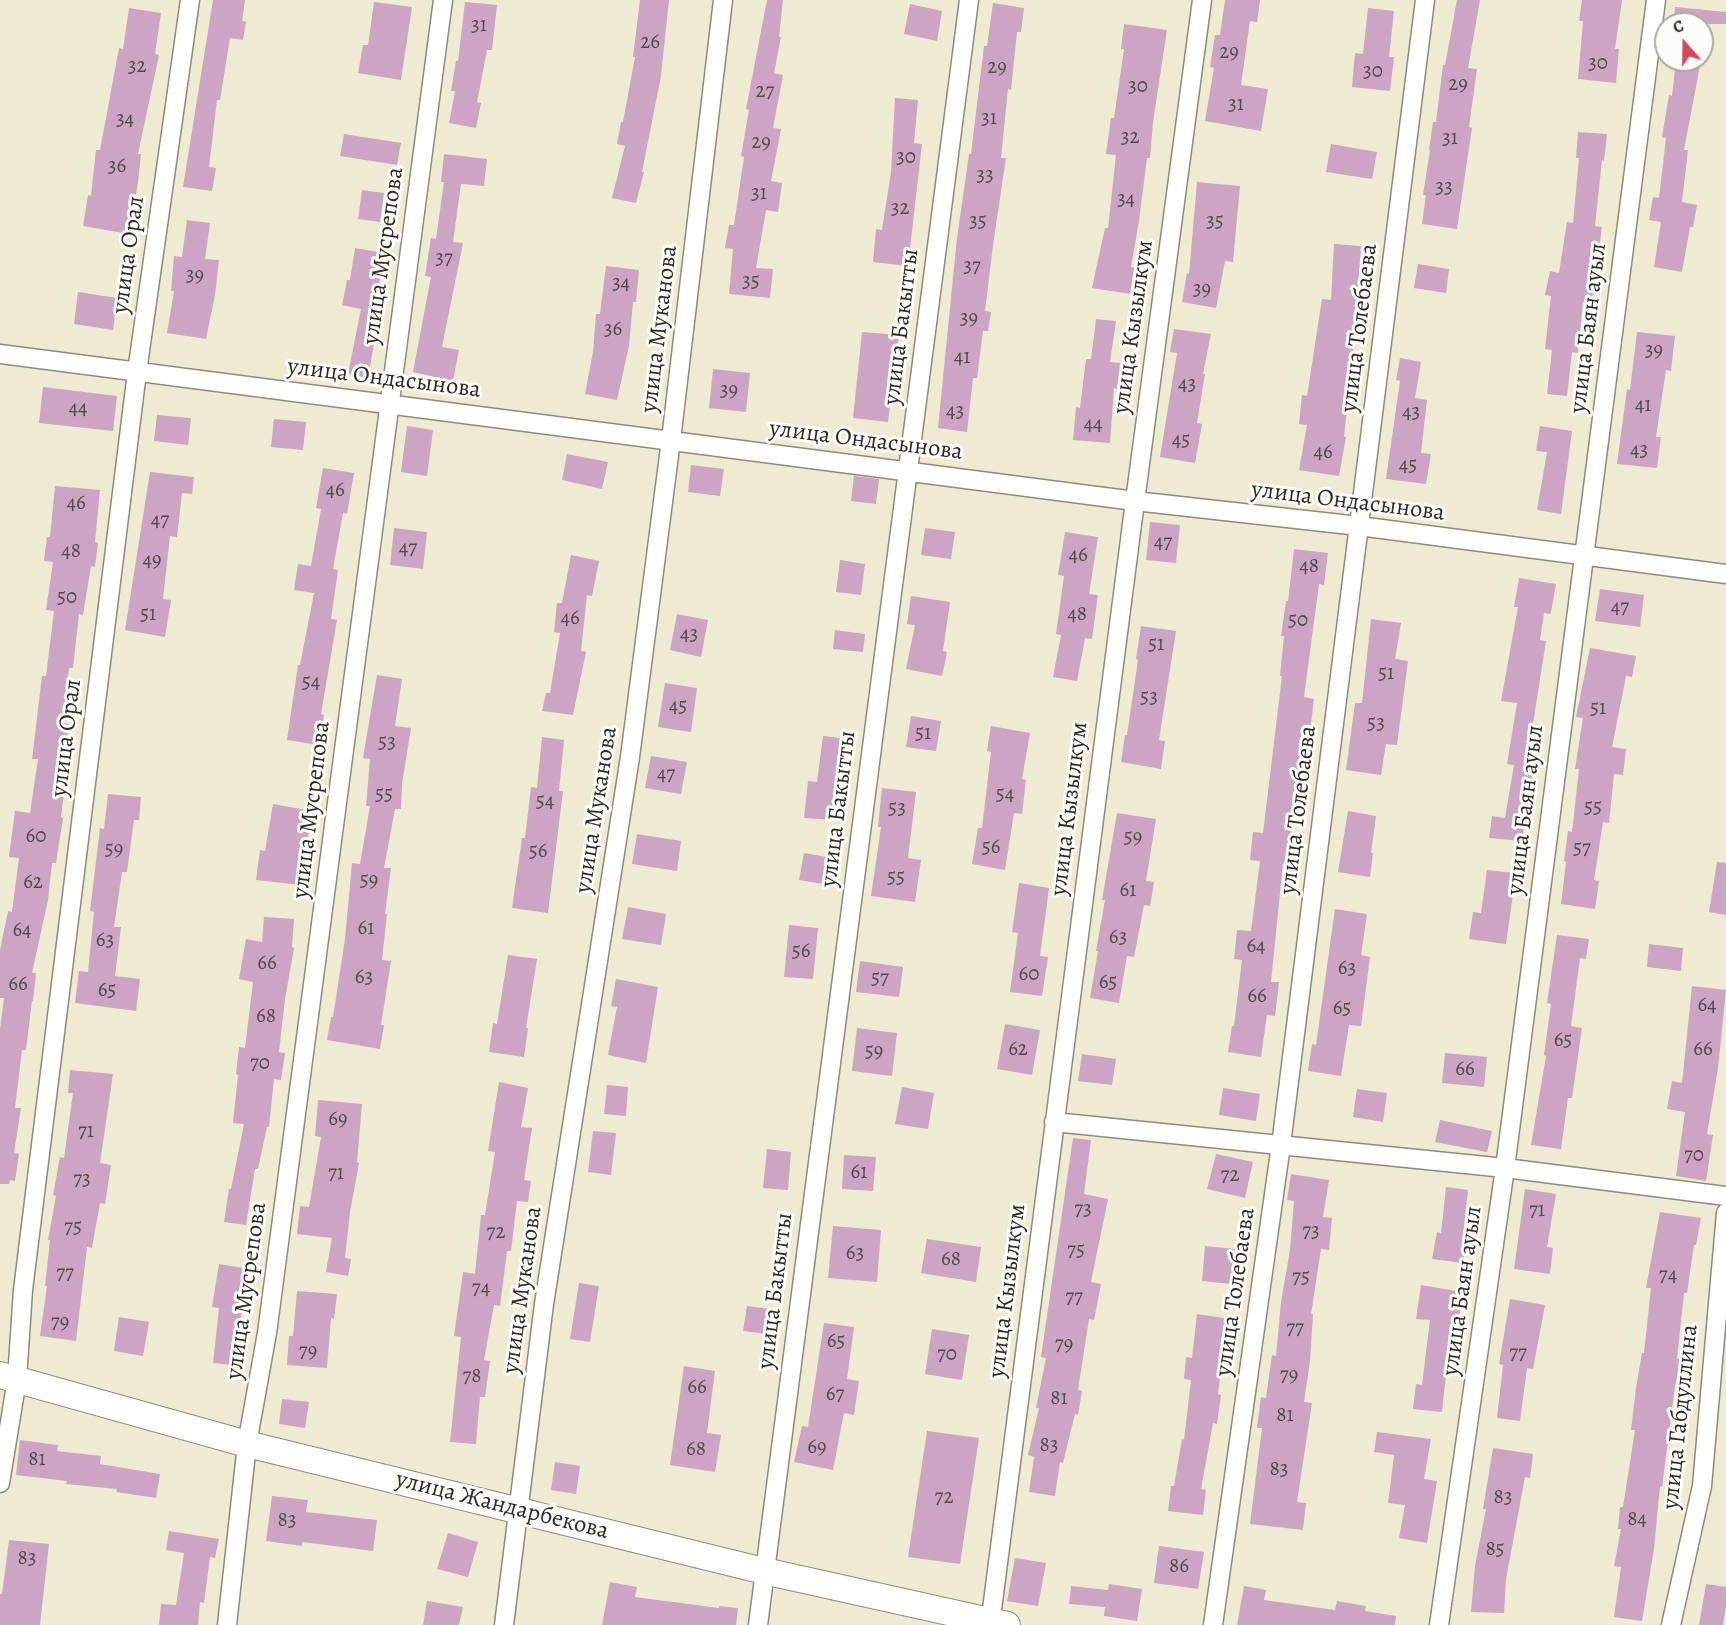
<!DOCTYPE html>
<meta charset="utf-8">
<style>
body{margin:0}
#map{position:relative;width:1726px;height:1625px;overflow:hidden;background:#efead2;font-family:Alegreya,serif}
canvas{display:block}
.north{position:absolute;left:1654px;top:12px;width:60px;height:60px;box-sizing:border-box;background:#fdfcf7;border:2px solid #a9a8a5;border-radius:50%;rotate:340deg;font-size:16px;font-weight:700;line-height:24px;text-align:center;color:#2b2b2b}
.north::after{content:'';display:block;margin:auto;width:21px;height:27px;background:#d1495b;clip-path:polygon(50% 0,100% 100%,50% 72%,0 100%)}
</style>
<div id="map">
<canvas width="1726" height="1625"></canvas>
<div class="north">С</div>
</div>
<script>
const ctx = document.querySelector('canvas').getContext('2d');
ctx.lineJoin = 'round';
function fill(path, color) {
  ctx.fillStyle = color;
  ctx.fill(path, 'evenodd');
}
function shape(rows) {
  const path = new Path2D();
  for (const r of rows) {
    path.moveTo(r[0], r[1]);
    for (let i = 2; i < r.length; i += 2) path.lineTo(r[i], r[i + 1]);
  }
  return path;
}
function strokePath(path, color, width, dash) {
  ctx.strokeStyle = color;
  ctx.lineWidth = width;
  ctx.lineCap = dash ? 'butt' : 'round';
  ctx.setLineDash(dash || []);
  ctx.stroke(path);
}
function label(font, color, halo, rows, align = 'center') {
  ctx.font = font + ' Alegreya,serif';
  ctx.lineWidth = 6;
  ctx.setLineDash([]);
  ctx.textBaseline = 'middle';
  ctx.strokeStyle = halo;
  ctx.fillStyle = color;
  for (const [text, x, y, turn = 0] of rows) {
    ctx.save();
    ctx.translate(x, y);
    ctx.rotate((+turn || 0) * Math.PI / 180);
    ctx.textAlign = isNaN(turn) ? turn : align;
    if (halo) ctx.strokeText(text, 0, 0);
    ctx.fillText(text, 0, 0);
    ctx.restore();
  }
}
fill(shape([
 [213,0,245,0,242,21,246,22,243,40,230,38,220,100,217,100,209,167,216,168,212,191,183,187],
 [640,0,669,0,661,76,642,172,644,172,636,203,612,198,625,146,617,144,621,122,623,122,635,57,633,57],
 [767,0,783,0,779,37,781,37,774,73,783,75,773,128,781,129,771,181,782,183,778,212,766,210,756,268,773,269,770,298,729,294,733,249,725,248,729,225,734,225,744,157,741,156,749,110,746,109],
 [1225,0,1260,0,1257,22,1250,21,1241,85,1268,89,1261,131,1205,121,1214,68,1210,67,1215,35,1220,35],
 [1457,0,1480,0,1468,68,1477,69,1469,127,1472,128,1457,229,1422,224,1426,195,1423,195,1430,150,1429,150,1433,122,1436,122,1443,65,1445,65],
 [1582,0,1622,0,1615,49,1619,49,1616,83,1578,79,1583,21,1579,21],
 [374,2,412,7,401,80,358,73,363,45,368,45],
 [465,2,497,5,492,50,487,50,477,102,481,103,476,128,449,123,455,91,451,91,456,61,458,61],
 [993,3,1024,8,1021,32,1017,32,1011,90,1008,89,1001,158,1006,158,993,245,985,311,991,312,988,331,983,331,977,378,973,378,967,432,938,428,957,238,969,154,971,154,984,46,987,46],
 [910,4,942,11,937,41,904,34],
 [1675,7,1726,12,1726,24,1674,24],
 [129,8,161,13,155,54,159,55,138,154,141,154,138,183,129,234,83,226,88,195,91,196,96,150,100,150,119,48,123,49],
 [1368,8,1394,11,1389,57,1394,57,1390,91,1352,87,1355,53,1363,54],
 [1124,24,1167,30,1153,122,1150,158,1147,158,1139,221,1131,267,1134,268,1130,294,1092,288,1105,228,1108,228,1116,155,1106,154,1111,118,1114,118,1124,49,1121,49],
 [1676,60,1701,60,1684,150,1688,150,1682,202,1697,205,1693,227,1690,227,1682,272,1654,267,1661,222,1649,220,1653,197,1659,198,1666,138,1662,137,1669,95,1672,96],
 [895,98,918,100,914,143,922,144,908,266,873,262,876,229,882,230,891,172],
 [1578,132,1607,134,1604,161,1602,160,1595,226,1602,227,1595,280,1591,304,1583,302,1578,353,1572,352,1567,396,1547,394,1552,350,1545,349,1551,296,1545,295,1550,271,1559,273,1567,222,1573,223,1579,158,1576,158],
 [344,134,401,143,397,165,340,156],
 [1331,144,1377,152,1372,179,1326,172],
 [444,154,487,159,484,186,461,184,453,242,463,243,442,347,459,350,453,381,413,372,431,277,425,276,431,238,436,239,444,182,441,182],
 [1197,182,1240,186,1233,262,1225,261,1216,308,1182,302,1187,273,1189,274],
 [362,190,384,193,380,222,358,219],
 [187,220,210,223,205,259,219,260,215,295,206,339,167,333,174,291,171,291,174,256,182,257],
 [1334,244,1361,246,1357,303,1360,304,1346,400,1348,400,1344,437,1346,437,1339,476,1299,470,1307,425,1299,424,1302,395,1307,396,1322,299,1331,300],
 [355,248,384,253,379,285,384,286,368,378,348,374,361,309,342,305,347,280,350,280],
 [1418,264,1449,269,1446,293,1414,288],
 [606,266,639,270,636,302,633,302,629,346,617,400,585,394,593,352,596,314,600,314],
 [78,292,117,298,113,330,74,324],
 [1096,319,1116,321,1110,362,1120,363,1117,389,1114,388,1110,443,1073,440,1076,407,1080,408,1086,359,1091,359],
 [1174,329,1211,334,1203,374,1205,374,1197,423,1202,424,1195,463,1160,457,1177,353,1170,352],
 [862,332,899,335,888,422,853,418],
 [1637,332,1675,336,1671,371,1666,370,1656,437,1661,437,1657,468,1617,464,1627,389,1630,390],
 [1400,358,1421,362,1415,398,1427,400,1421,453,1431,454,1426,484,1386,479,1400,381,1396,380],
 [713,369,750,373,746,412,709,408],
 [43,387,117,396,113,431,39,423],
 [157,415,191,418,188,445,154,441],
 [274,419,306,422,303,450,271,447],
 [407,426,433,430,427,476,401,472],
 [1540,426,1572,431,1561,514,1537,510,1547,452,1536,451],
 [567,454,608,462,602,489,562,480],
 [691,465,724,469,720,496,688,492],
 [323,468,354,473,347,514,343,513,333,569,338,570,331,619,337,620,321,714,324,715,319,745,287,740,298,665,300,665,314,593,294,590,298,564,311,566,321,509,316,508],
 [150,472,194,477,192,494,182,493,177,537,170,536,163,599,171,600,165,637,125,630],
 [854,476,879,479,876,504,851,501],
 [55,486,100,490,95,542,98,543,95,567,91,566,83,615,79,614,73,668,69,668,62,723,69,724,63,777,66,778,61,817,63,818,56,863,52,863,48,900,32,973,36,973,33,1001,32,1001,26,1050,22,1050,15,1108,21,1108,14,1153,19,1154,15,1181,10,1180,9,1184,0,1184,0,1029,4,998,0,998,0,950,8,911,12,912,19,858,9,857,15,811,30,813,38,759,32,759,42,676,46,676,54,611,46,610,53,562,44,561,47,537,50,537],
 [1150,522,1180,525,1176,563,1146,560],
 [394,528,427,532,423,569,390,565],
 [925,528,955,532,951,559,921,555],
 [1065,532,1098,537,1089,594,1098,595,1092,639,1085,638,1077,681,1053,677,1061,635,1056,634,1064,576,1058,575],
 [1294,549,1328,553,1324,585,1319,584,1304,697,1314,699,1309,739,1305,739,1294,829,1291,829,1288,863,1283,863,1271,982,1279,982,1275,1016,1267,1015,1261,1057,1228,1052,1232,1026,1234,1026,1242,960,1234,959,1237,930,1251,931,1260,861,1250,860,1253,832,1263,833,1282,676,1280,676,1284,636,1281,636,1286,601,1288,601],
 [571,555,599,561,592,596,587,595,581,651,586,652,573,715,542,711,546,693,550,693,560,633,554,632,557,603,562,603],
 [840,560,865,564,861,595,836,592],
 [1519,578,1556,584,1551,612,1550,614,1544,613,1540,640,1546,641,1533,724,1540,725,1522,841,1489,838,1492,816,1505,818,1514,765,1507,764,1517,703,1501,701,1518,607,1514,607],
 [1600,589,1644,595,1640,627,1595,621],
 [911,596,950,602,943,651,947,652,942,676,906,669,915,625,907,624],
 [677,614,708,620,701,657,670,650],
 [1371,619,1401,623,1395,659,1408,661,1397,745,1386,744,1381,775,1346,770,1355,703,1362,703],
 [1141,626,1176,631,1159,740,1165,741,1161,769,1121,762,1125,735,1127,735,1138,660,1136,659],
 [835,630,865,634,863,652,833,649],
 [1590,648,1636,656,1632,677,1626,676,1612,747,1626,749,1623,775,1614,774,1609,823,1603,822,1594,880,1599,881,1595,909,1561,904,1566,862,1564,861,1568,831,1572,832,1579,769,1575,769,1583,718,1576,717],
 [377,675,402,679,395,726,411,728,402,784,401,809,395,809,384,868,391,868,385,914,387,914,382,960,391,961,381,1025,384,1025,380,1049,327,1040,331,1017,333,1017,345,939,352,863,360,864,370,806,366,806,370,759,363,758],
 [665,683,697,688,691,732,658,727],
 [911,716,941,721,936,751,906,747],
 [991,726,1030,733,1022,779,1026,780,1022,814,1014,813,1005,870,972,864,978,828,982,828,991,752,987,751],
 [823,736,849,739,845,771,839,770,834,820,804,818,808,781,817,782],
 [542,737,564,740,559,791,563,791,548,913,512,908,522,838,525,838,531,787,537,788],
 [651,756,687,762,681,794,645,788],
 [882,788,916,792,908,858,921,860,915,902,871,896,881,827,878,827],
 [108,794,141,797,139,820,134,820,127,872,122,872,114,927,121,927,115,976,140,979,136,1011,75,1003,79,971,88,972,94,912,90,911,100,828,104,829],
 [273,804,312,811,301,885,256,880,260,850,265,851],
 [1348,811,1376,816,1371,853,1373,853,1370,877,1338,872],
 [1117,813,1156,819,1146,881,1154,882,1150,906,1144,905,1134,957,1127,956,1119,1003,1090,998,1098,951,1096,951,1105,900,1102,900],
 [637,834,681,841,677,871,632,864],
 [804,853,833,858,829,885,799,880],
 [1717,862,1726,863,1726,915,1709,912],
 [1487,870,1516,873,1506,944,1469,939,1473,912,1481,913],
 [1019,883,1049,888,1040,956,1048,957,1042,996,1010,992,1018,933,1012,932],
 [628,907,666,914,661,945,622,939],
 [1335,909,1367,914,1361,955,1370,957,1361,1026,1349,1025,1341,1076,1308,1071,1312,1044,1316,1045],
 [264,917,294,919,292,947,294,948,285,999,279,1052,285,1053,281,1080,274,1079,269,1127,267,1127,258,1169,255,1169,246,1225,224,1222,229,1189,231,1189,244,1124,233,1123,238,1075,236,1074,239,1047,245,1048,253,982,239,979,246,939,262,942],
 [789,925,818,928,813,979,784,977],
 [1557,935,1589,939,1586,959,1580,958,1571,1026,1582,1028,1572,1098,1568,1098,1561,1149,1531,1145,1546,1056,1544,1055,1551,1004,1547,1003],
 [1649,944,1683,948,1681,971,1647,967],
 [508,955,537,959,526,1028,528,1028,524,1057,489,1052,493,1023,497,1024],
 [860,961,903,967,899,997,856,992],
 [616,979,658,987,646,1063,608,1055,617,1007,611,1006],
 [1692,986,1726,990,1718,1068,1707,1134,1713,1135,1706,1181,1676,1176,1685,1112,1667,1109,1672,1081,1682,1083],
 [1005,1024,1040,1030,1032,1075,997,1069],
 [857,1028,897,1033,892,1076,852,1071],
 [1445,1053,1487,1057,1484,1087,1442,1083],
 [1082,1054,1116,1059,1112,1085,1078,1081],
 [70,1070,113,1074,100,1163,111,1165,105,1204,100,1203,92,1248,87,1247,76,1341,40,1336,47,1286,45,1286,50,1240,48,1240,56,1196,53,1195,60,1157,64,1158,73,1093,68,1093],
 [499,1082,528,1088,521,1127,532,1128,524,1180,531,1181,528,1202,517,1201,511,1251,507,1251,500,1306,494,1305,484,1360,490,1361,485,1397,480,1397,476,1444,450,1442,461,1337,454,1336,463,1272,475,1274,481,1215,485,1215,495,1152,488,1151],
 [607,1085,628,1087,626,1116,604,1114],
 [902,1087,934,1093,928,1129,895,1124],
 [1223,1088,1260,1094,1256,1121,1219,1115],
 [1357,1089,1387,1093,1383,1122,1353,1117],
 [318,1100,362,1104,357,1162,359,1163,350,1212,345,1258,351,1259,348,1276,326,1272,332,1238,297,1234,300,1206,309,1207,321,1137,315,1136],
 [1440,1120,1492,1131,1487,1152,1435,1142],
 [593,1131,616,1133,611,1175,588,1172],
 [1073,1138,1091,1140,1084,1194,1108,1199,1091,1282,1101,1284,1094,1320,1089,1319,1078,1390,1082,1391,1078,1415,1075,1414,1063,1463,1060,1462,1055,1496,1029,1492,1034,1457,1028,1455,1039,1408,1036,1408,1046,1358,1041,1357],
 [767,1149,791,1152,788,1190,763,1188],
 [1216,1154,1253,1162,1245,1198,1207,1189],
 [844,1155,876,1157,873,1191,842,1189],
 [1291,1174,1329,1180,1323,1217,1332,1218,1329,1250,1321,1249,1311,1314,1313,1314,1310,1361,1304,1402,1312,1403,1297,1502,1306,1503,1303,1530,1250,1524,1262,1428,1257,1428,1261,1397,1266,1398,1272,1355,1276,1356,1281,1302,1290,1250,1294,1201,1287,1200],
 [1446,1187,1468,1190,1463,1236,1467,1237,1463,1263,1432,1259,1437,1232,1441,1233],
 [1525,1189,1556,1194,1547,1247,1553,1248,1550,1274,1514,1269],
 [1660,1212,1701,1218,1696,1245,1694,1245,1687,1293,1684,1293,1677,1359,1681,1359,1675,1386,1662,1487,1660,1486,1654,1549,1642,1621,1614,1617,1621,1567,1614,1566,1621,1529,1618,1529,1620,1507,1623,1507,1635,1430,1631,1430,1636,1388,1642,1353,1644,1353,1651,1288,1646,1288],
 [833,1226,881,1230,877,1282,828,1278],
 [927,1239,981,1247,976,1282,921,1273],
 [1205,1246,1235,1249,1231,1284,1202,1281],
 [219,1264,249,1269,238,1335,243,1336,240,1366,213,1363,219,1308,212,1307],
 [579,1283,599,1286,590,1342,570,1339],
 [1421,1285,1462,1292,1454,1366,1447,1365,1442,1412,1413,1409,1416,1384,1422,1385,1430,1320,1416,1319],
 [297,1291,337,1294,334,1319,331,1318,327,1368,287,1365,289,1336,293,1336],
 [1510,1299,1545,1305,1533,1369,1527,1368,1520,1421,1497,1418,1503,1365,1499,1364],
 [747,1306,779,1310,775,1335,743,1331],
 [1197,1314,1230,1319,1227,1337,1225,1336,1218,1394,1221,1395,1217,1424,1213,1423,1201,1489,1206,1490,1203,1515,1168,1511,1171,1486,1174,1486,1182,1439,1184,1440,1191,1380,1184,1379,1186,1357,1192,1358],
 [119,1317,149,1322,143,1356,114,1351],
 [824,1323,854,1327,847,1379,859,1381,854,1415,844,1413,833,1470,794,1462,802,1426,808,1427],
 [932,1329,969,1335,962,1380,925,1374],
 [684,1366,715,1371,707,1433,721,1435,715,1472,670,1465],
 [282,1399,309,1402,305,1428,279,1424],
 [927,1431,979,1438,960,1564,908,1557],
 [1377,1432,1431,1439,1424,1479,1437,1481,1427,1543,1399,1538,1405,1505,1388,1503,1394,1455,1374,1452],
 [20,1440,58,1445,57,1451,101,1456,100,1464,160,1474,156,1498,116,1492,117,1489,66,1484,67,1481,16,1475],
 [1493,1448,1533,1454,1530,1478,1525,1477,1506,1579,1504,1613,1471,1612,1475,1566,1486,1509,1483,1509],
 [555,1462,580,1466,576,1494,551,1490],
 [272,1496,308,1500,306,1512,377,1520,373,1551,302,1542,302,1546,266,1541],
 [169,1531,219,1539,215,1558,210,1557,204,1603,200,1602,198,1625,159,1625,161,1604,176,1605,184,1553,166,1550],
 [448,1533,478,1542,468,1577,437,1569],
 [9,1540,49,1544,40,1625,0,1625,0,1594,2,1594],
 [1159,1546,1204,1552,1198,1589,1154,1583],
 [1015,1558,1046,1563,1038,1606,1007,1601],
 [610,1582,637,1587,635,1597,719,1608,719,1606,738,1608,736,1625,602,1625],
 [1109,1584,1142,1589,1137,1621,1104,1616,1105,1607,1069,1604,1071,1586,1108,1590],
 [1706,1584,1726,1587,1726,1606,1723,1625,1699,1625],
 [1244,1586,1266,1590,1264,1600,1335,1610,1337,1601,1366,1606,1365,1611,1396,1616,1395,1625,1237,1625],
 [427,1601,463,1607,459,1625,423,1625]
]), '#cca5c4');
const street = shape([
 [0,354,1135,501,1359,526,1726,574],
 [1054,1122,1505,1168,1726,1196],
 [0,1483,17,1379,23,1290,137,372,190,0],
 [227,1625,247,1444,267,1333,443,0],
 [504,1625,544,1304,630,757,671,440,723,0],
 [758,1625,969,0],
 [990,1625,1135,501,1202,0],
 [1213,1625,1281,1145,1425,0],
 [1439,1625,1505,1168,1656,0],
 [1671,1625,1702,1486,1726,1213]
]);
const secondary = shape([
 [0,1375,247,1444,764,1571,1007,1625]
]);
strokePath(street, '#8d8a7e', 21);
strokePath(secondary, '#8d8a7e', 28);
strokePath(street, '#fff', 18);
strokePath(secondary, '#fff', 26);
label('21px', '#534a51', null, [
 ["31",479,26],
 ["26",650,43],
 ["29",1229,53],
 ["30",1598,64],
 ["32",137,67],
 ["29",997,68],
 ["30",1373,72],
 ["29",1458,85],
 ["30",1138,87],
 ["27",765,92],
 ["31",1236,105],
 ["31",989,119],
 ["34",125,120],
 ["32",1130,138],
 ["31",1450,139],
 ["29",761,143],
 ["30",906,158],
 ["36",117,167],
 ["33",985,176],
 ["33",1444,188],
 ["31",759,194],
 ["34",1126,200],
 ["32",900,209],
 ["35",978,222],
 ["35",1215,222],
 ["37",444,259],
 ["37",972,267],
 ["39",195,276],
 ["35",751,282],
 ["34",621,284],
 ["39",1202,290],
 ["39",969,319],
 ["36",613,330],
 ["39",1654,351],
 ["41",962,358],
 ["43",1187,385],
 ["39",729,391],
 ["41",1643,406],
 ["44",78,409],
 ["43",955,412],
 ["43",1411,413],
 ["44",1093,425],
 ["45",1181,441],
 ["43",1639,451],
 ["46",1323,453],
 ["45",1408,466],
 ["46",335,491],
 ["46",76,504],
 ["47",160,521],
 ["47",1163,543],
 ["47",408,549],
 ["48",71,552],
 ["46",1078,556],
 ["49",152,561],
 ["48",1309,567],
 ["50",67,598],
 ["47",1620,608],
 ["51",148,615],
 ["48",1077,615],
 ["46",570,619],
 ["50",1298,621],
 ["43",689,635],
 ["51",1156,645],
 ["51",1386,674],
 ["54",311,683],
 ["53",1149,698],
 ["45",678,707],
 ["51",1598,709],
 ["53",1376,724],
 ["51",923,734],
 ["53",387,743],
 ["47",666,775],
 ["55",384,795],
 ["54",1005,795],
 ["54",545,802],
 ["55",1593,808],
 ["53",897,809],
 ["60",36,837],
 ["59",1133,838],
 ["56",991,848],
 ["57",1582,849],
 ["59",114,850],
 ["56",538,852],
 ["55",896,878],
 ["59",369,881],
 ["62",33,883],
 ["61",1128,891],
 ["61",366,929],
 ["64",22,931],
 ["63",1118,938],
 ["63",105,941],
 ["64",1256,947],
 ["56",801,952],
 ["66",267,964],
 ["63",1347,969],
 ["60",1029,975],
 ["63",364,978],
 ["57",880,979],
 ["65",1108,983],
 ["66",18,985],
 ["65",107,991],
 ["66",1257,997],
 ["64",1707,1006],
 ["65",1342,1009],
 ["68",266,1017],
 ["65",1563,1041],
 ["62",1018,1050],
 ["66",1703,1050],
 ["59",874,1052],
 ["70",260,1064],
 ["66",1465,1070],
 ["69",338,1120],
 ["71",86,1132],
 ["70",1694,1156],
 ["61",859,1173],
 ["71",336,1174],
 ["72",1230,1176],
 ["73",82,1180],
 ["73",1083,1210],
 ["71",1537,1211],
 ["75",73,1228],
 ["73",1311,1232],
 ["72",496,1233],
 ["75",1076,1251],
 ["63",855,1254],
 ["68",951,1260],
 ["77",65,1274],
 ["74",1668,1276],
 ["75",1301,1278],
 ["74",481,1289],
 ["77",1074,1298],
 ["79",60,1323],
 ["77",1295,1329],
 ["65",836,1342],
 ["79",1064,1345],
 ["79",308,1352],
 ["77",1518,1354],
 ["70",947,1355],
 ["79",1289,1376],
 ["78",472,1377],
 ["66",697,1388],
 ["67",835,1395],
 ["81",1059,1399],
 ["81",1285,1416],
 ["83",1049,1446],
 ["69",817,1448],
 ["68",696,1450],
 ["81",37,1460],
 ["83",1279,1470],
 ["72",944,1498],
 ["83",1503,1498],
 ["84",1637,1520],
 ["83",287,1521],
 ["85",1495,1550],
 ["83",27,1559],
 ["86",1179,1567]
]);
label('24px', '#2b2b2b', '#fdfcf7', [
 ["улица Орал",129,255,-82],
 ["улица Мусрепова",384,256,-82],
 ["улица Бакытты",902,327,-83],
 ["улица Кызылкум",1134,327,-82],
 ["улица Толебаева",1360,328,-83],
 ["улица Баян ауыл",1589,328,-83],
 ["улица Муканова",660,329,-83],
 ["улица Ондасынова",384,379,7],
 ["улица Ондасынова",866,441,7],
 ["улица Ондасынова",1348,502,7],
 ["улица Орал",67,738,-83],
 ["улица Бакытты",839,809,-83],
 ["улица Кызылкум",1070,809,-83],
 ["улица Мусрепова",312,810,-83],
 ["улица Муканова",597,810,-81],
 ["улица Толебаева",1299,810,-83],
 ["улица Баян ауыл",1526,810,-83],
 ["улица Муканова",523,1290,-82],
 ["улица Мусрепова",247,1291,-82],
 ["улица Бакытты",776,1291,-83],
 ["улица Кызылкум",1008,1291,-83],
 ["улица Баян ауыл",1463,1291,-82],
 ["улица Толебаева",1236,1292,-82],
 ["улица Габдуллина",1681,1417,-84],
 ["улица Жандарбекова",502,1506,14]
]);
</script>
